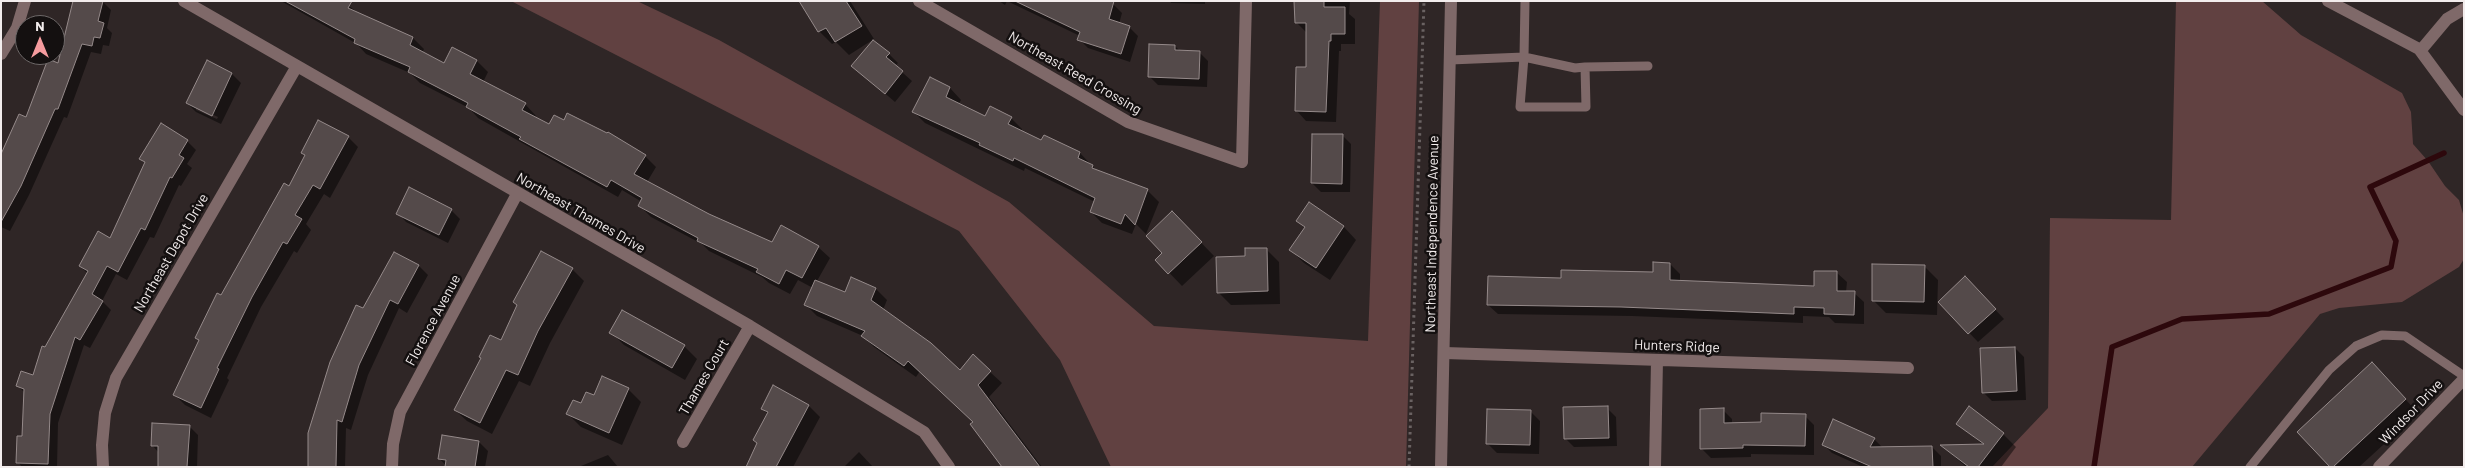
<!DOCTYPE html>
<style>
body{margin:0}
#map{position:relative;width:2465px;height:468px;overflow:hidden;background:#2f2626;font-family:Barlow,sans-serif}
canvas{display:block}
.frame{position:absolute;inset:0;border:2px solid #f3eded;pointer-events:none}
.north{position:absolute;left:15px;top:15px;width:50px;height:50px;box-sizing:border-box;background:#141010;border:1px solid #6d6868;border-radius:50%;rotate:0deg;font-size:14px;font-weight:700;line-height:20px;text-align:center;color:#f3eded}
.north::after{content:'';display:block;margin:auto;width:18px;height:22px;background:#f59b9e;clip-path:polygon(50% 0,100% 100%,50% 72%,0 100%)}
</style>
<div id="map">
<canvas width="2465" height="468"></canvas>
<div class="frame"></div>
<div class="north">N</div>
</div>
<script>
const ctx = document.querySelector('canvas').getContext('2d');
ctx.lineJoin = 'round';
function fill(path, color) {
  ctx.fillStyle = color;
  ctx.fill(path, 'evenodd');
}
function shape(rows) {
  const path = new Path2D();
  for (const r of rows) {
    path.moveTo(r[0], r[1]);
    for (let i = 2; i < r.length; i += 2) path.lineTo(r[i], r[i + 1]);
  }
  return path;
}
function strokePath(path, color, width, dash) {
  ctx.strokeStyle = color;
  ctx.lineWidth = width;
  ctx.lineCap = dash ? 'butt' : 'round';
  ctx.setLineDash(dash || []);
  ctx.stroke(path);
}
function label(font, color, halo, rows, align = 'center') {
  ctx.font = font + ' Barlow,sans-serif';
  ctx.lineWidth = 5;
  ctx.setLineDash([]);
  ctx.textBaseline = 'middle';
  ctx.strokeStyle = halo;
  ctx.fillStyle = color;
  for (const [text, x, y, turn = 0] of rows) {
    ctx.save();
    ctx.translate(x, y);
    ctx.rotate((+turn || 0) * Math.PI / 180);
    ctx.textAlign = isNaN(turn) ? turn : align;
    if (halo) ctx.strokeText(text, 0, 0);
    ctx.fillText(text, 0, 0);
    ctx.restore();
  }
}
fill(shape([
 [511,1,637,1,719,40,1009,202,1154,326,1368,341,1380,1,1419,1,1406,467,1111,467,1060,360,959,231],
 [2176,1,2262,1,2301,35,2402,93,2411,112,2413,144,2428,161,2445,186,2459,200,2464,217,2464,259,2459,267,2402,302,2339,308,2320,314,2192,467,1992,467,2048,408,2050,218,2171,220]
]), '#614141');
fill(shape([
 [102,1,111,10,107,28,112,33,109,46,103,45,101,54,91,52,67,118,64,117,29,195,10,231,1,227,1,157],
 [281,1,343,1,359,14,413,38,424,49,422,53,444,64,453,49,477,61,488,72,483,82,525,104,536,116,535,118,550,126,645,156,656,167,647,182,709,215,773,244,818,247,830,258,817,281,845,294,852,279,876,289,887,300,883,310,960,371,974,356,990,372,1002,383,989,397,1042,467,1006,467,974,422,920,371,916,377,874,347,863,336,817,316,806,305,813,288,798,280,790,294,769,283,762,277,709,251,702,244,651,217,640,206,642,202,622,190,618,197,478,118,469,108,420,83,410,73,366,54,357,44],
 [803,1,850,1,874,39,849,55,836,42,832,44,819,31,801,2],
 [999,1,1103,1,1113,4,1122,13,1119,24,1129,27,1138,36,1130,62,1088,48,1079,39,1080,36,1007,1,1005,5],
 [1170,1,1205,1,1205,4,1171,3],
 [1296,1,1350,1,1349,14,1355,19,1355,44,1341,44,1341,51,1339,51,1336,122,1306,121,1296,110,1308,69,1307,33,1296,22],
 [1175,46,1180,51,1199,52,1208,61,1207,87,1158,85,1149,76],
 [889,54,898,63,895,66,912,81,895,102,853,66],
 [207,62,232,74,241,83,221,124,196,112,187,103],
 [196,107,218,117,217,119,196,110],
 [930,79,950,88,961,100,958,105,985,118,1011,118,1022,129,1021,132,1042,142,1080,153,1098,172,1147,190,1159,202,1146,234,1136,224,1132,234,1102,223,1091,212,1095,202,1025,168,1024,171,925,123,914,112],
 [1342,135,1351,144,1350,192,1321,192,1312,183],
 [348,137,358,147,330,198,324,194,306,224,311,230,297,253,294,251,261,307,227,378,229,380,211,418,185,405,175,395,200,341,197,338,289,188,306,156,302,153],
 [187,141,196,150,187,164,192,168,181,186,179,185,154,238,150,237,127,280,116,274,102,301,111,310,90,348,84,345,58,423,57,467,22,467,18,462,23,437,25,393,18,386,33,377,46,349,88,274,80,266,111,240,146,164,141,158],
 [1309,204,1344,227,1356,240,1330,280,1304,263,1291,250,1305,228,1298,221],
 [451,210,460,219,448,243,406,222,398,213],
 [1185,226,1214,256,1182,286,1157,260],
 [1266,249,1279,262,1280,304,1231,305,1218,292],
 [395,254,419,266,428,275,407,313,399,308,368,375,351,430,346,428,345,467,308,467,364,310],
 [1670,264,1680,274,1680,282,1815,287,1837,273,1847,282,1846,292,1854,293,1864,302,1864,324,1835,323,1829,317,1803,316,1803,323,1632,316,1498,314,1488,305,1562,279,1654,273],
 [1925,267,1938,280,1937,315,1886,313,1873,300],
 [572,269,584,281,550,343,530,386,519,381,492,434,467,421,455,410,501,342],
 [1974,287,2004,319,1978,342,1940,302],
 [611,332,684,346,697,359,685,380,624,345],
 [2015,348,2024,357,2026,400,1992,401,1983,392],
 [2385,377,2418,413,2359,467,2332,467],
 [774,387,809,406,820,417,793,467,748,467,768,414,762,409],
 [628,389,641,402,622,445,581,427,568,414,594,397],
 [1607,408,1616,417,1617,446,1574,447,1565,438],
 [1723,410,1732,419,1732,424,1762,423,1805,416,1814,425,1814,455,1751,454,1751,457,1711,458,1702,449],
 [1531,412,1540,421,1539,454,1497,453,1488,444],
 [1958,423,2003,434,2016,447,2001,467,1966,467,1943,446,1983,445],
 [189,426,198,435,197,467,159,467,159,453,152,445],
 [1874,439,1883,448,1875,467,1863,467,1832,453,1823,444],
 [479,442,488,451,485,467,447,467,439,458],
 [1932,447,1941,456,1941,467,1887,467],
 [859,452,873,467,844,467],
 [608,455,618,467,581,467,581,466]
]), '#0007');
strokePath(shape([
 [2094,467,2112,347,2182,319,2269,314,2391,267,2396,241,2370,187,2444,153]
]), '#2d080c', 5.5);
const building = shape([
 [73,1,103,1,98,21,104,23,100,38,94,37,92,46,82,44,58,109,55,109,21,186,1,222,1,154,19,114,26,117,48,59,58,63,73,1],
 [285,1,352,1,348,8,413,37,410,45,444,63,452,47,477,60,470,74,526,103,522,110,549,124,554,115,564,120,567,113,607,133,608,132,646,155,634,174,709,214,772,242,781,225,819,246,802,278,786,270,779,284,756,272,758,269,697,241,698,238,638,206,642,198,611,180,607,187,519,139,521,137,466,107,468,103,408,72,410,67,354,43,355,39,285,1],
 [799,1,846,1,862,26,835,42,826,28,818,32,799,1],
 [1015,1,1114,1,1109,19,1130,26,1121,54,1077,40,1080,32,1015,1],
 [1294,1,1324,1,1324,7,1345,7,1345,34,1331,34,1331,41,1329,41,1326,112,1295,111,1296,67,1306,67,1306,23,1295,23,1294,1],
 [873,40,890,53,886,57,903,71,885,94,851,66,873,40],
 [1149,44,1175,45,1175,50,1200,51,1199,79,1148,77,1149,44],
 [207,60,232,73,212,116,186,103,207,60],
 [930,77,950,87,946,97,985,116,990,106,1012,117,1008,124,1041,140,1044,135,1080,152,1078,158,1093,165,1092,168,1148,189,1135,225,1125,214,1121,224,1090,212,1095,198,1014,158,1013,161,979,145,980,143,912,112,930,77],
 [318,120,349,136,320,189,313,185,295,215,302,219,287,244,283,242,252,297,217,368,219,369,201,408,173,395,199,340,195,338,217,293,221,295,284,183,289,186,305,155,301,153,318,120],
 [161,123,188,140,179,155,184,158,172,178,170,177,145,230,141,228,118,272,107,266,92,294,103,301,80,340,75,337,50,414,48,464,16,463,17,436,22,436,24,389,16,386,21,371,33,375,42,346,45,347,88,271,79,266,98,231,110,238,145,162,139,159,161,123],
 [1312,134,1343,134,1342,184,1311,183,1312,134],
 [409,187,452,209,439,235,396,214,409,187],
 [1309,202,1344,226,1316,268,1289,250,1305,227,1296,221,1309,202],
 [1172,211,1202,242,1168,274,1155,260,1162,253,1146,236,1172,211],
 [1245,248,1267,248,1268,291,1217,293,1216,257,1245,256,1245,248],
 [541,251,573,268,538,331,518,375,506,370,480,423,454,410,481,358,479,357,490,335,501,340,517,305,513,302,541,251],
 [394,252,419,265,398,304,390,300,359,365,342,422,337,420,336,467,308,467,308,433,330,362,356,305,363,308,394,252],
 [1653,262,1670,263,1670,280,1814,286,1814,271,1837,271,1837,291,1855,291,1854,315,1824,314,1824,308,1794,307,1794,314,1621,307,1487,305,1488,276,1561,278,1561,270,1653,272,1653,262],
 [1872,264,1925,265,1924,302,1872,301,1872,264],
 [1965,276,1996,309,1968,334,1938,302,1965,276],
 [851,277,876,288,871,300,931,343,960,370,973,354,991,371,978,385,1040,467,1002,467,970,424,973,422,908,361,904,366,861,336,865,331,804,305,815,280,845,292,851,277],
 [622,310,685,345,672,368,609,333,622,310],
 [2015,347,2017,391,1982,393,1980,348,2015,347],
 [2372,362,2406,399,2333,467,2330,467,2297,432,2372,362],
 [602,376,629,388,609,433,566,414,573,400,581,403,586,392,594,395,602,376],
 [773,385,809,405,776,467,746,467,757,443,753,440,768,412,761,409,773,385],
 [1608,406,1609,438,1564,439,1563,407,1608,406],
 [1969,406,2004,433,1978,467,1969,467,1940,445,1984,444,1956,424,1969,406],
 [1724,408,1724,423,1761,422,1761,413,1806,414,1805,446,1743,445,1743,448,1700,449,1700,409,1724,408],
 [1487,409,1531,410,1530,445,1486,444,1487,409],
 [1833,419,1875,438,1870,447,1932,446,1933,467,1872,467,1822,445,1833,419],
 [152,423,190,425,187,467,158,467,158,446,151,446,152,423],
 [442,435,479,441,475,467,445,467,446,460,438,459,442,435]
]);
fill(building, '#544a4a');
strokePath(building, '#958a8a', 1);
strokePath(shape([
 [1409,467,1424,1]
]), '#6a6262', 3, [2.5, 4]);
strokePath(shape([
 [1450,60,1524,57,1525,1],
 [1585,67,1586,107,1520,107,1524,57,1575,68,1585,67,1648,66],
 [2250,467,2329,370,2356,346,2382,335,2405,336,2464,376]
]), '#7f6969', 9);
strokePath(shape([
 [184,1,750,326,924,432,949,467],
 [919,1,1128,122,1242,162,1246,1],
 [2328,1,2419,49,2464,110],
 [2421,50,2447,19,2464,9],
 [1,54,17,28,25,1],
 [1445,353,1908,368],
 [683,442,750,326],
 [103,467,102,445,105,413,116,378,297,66],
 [392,467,393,444,400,412,517,194],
 [1655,467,1657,360],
 [2379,467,2464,379]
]), '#7f6969', 12);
strokePath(shape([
 [1441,467,1451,1]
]), '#7f6969', 12);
label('14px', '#f3eded', '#141010', [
 ["Northeast Reed Crossing",1075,73,30],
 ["Northeast Thames Drive",581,213,30],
 ["Northeast Independence Avenue",1432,234,-89],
 ["Northeast Depot Drive",171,253,-60],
 ["Florence Avenue",433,320,-62],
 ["Hunters Ridge",1677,346,2],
 ["Thames Court",704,377,-60],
 ["Windsor Drive",2411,412,-46]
]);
</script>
